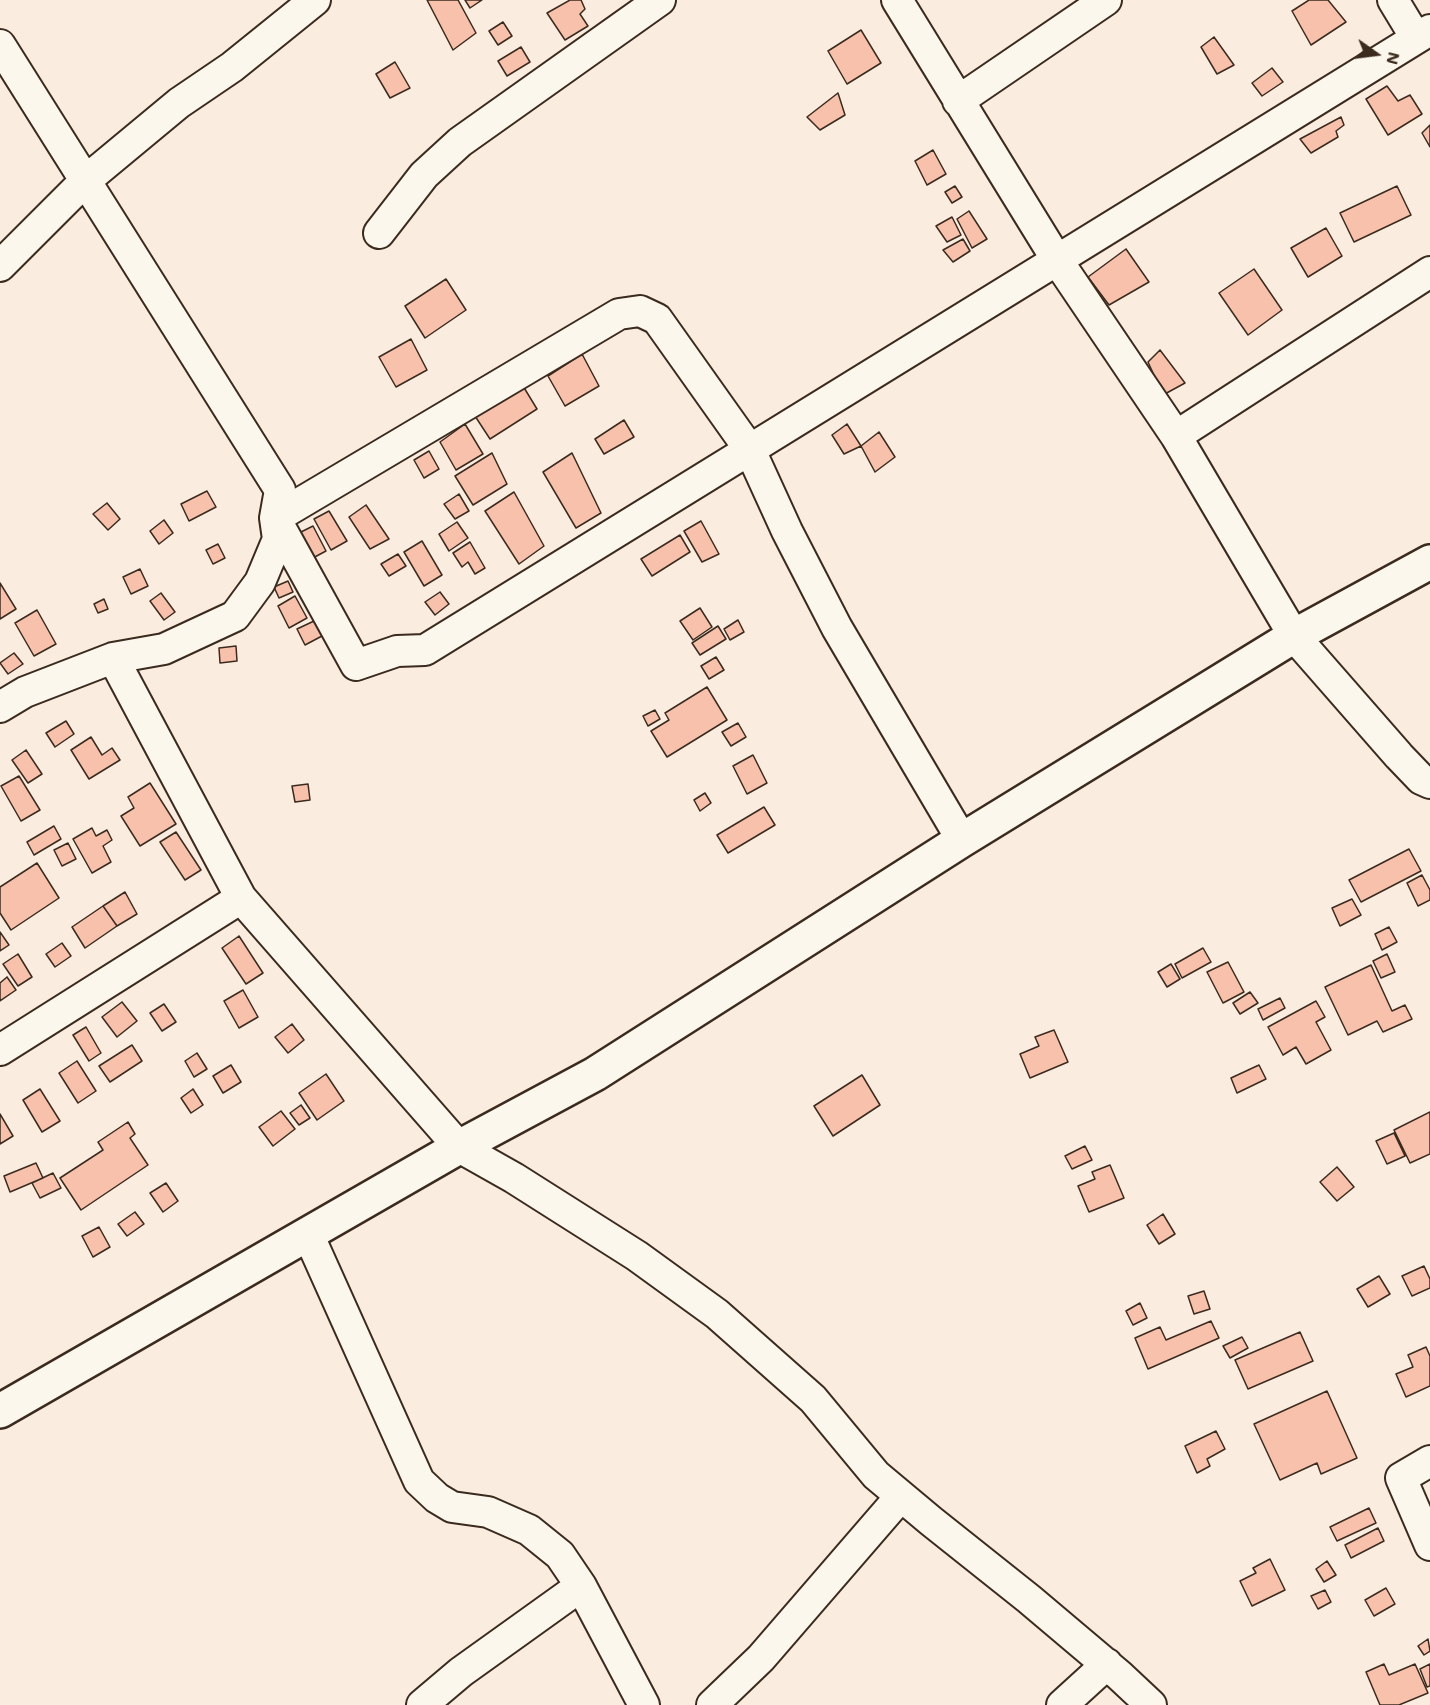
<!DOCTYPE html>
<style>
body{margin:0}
#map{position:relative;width:1430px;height:1705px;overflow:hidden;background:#faecdf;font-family:Mali,sans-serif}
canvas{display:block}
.north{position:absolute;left:1346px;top:24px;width:60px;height:60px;-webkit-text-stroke:4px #fbf7ec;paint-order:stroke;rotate:104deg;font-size:16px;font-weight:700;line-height:24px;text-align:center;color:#3b2a1e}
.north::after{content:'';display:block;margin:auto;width:21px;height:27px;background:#3b2a1e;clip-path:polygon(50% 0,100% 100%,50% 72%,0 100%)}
</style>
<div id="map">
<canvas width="1430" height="1705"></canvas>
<div class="north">N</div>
</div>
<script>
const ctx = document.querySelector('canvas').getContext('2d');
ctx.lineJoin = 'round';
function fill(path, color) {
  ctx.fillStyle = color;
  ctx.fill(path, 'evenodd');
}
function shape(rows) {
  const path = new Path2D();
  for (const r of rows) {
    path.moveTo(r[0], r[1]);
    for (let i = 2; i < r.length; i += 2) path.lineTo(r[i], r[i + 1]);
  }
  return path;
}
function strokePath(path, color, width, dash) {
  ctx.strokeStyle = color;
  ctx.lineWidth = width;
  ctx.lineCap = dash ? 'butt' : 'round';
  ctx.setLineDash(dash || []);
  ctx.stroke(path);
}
const building = shape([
 [427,0,458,0,476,33,453,50,427,0],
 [465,0,482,0,470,8,465,0],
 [570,0,581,0,585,9,580,14,588,26,565,40,547,13,570,0],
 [1309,0,1328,0,1346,22,1311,45,1292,11,1309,0],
 [503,22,512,36,498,45,489,31,503,22],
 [861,30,881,63,847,84,828,51,861,30],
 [1214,37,1234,65,1217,74,1201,47,1214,37],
 [521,47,530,62,507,76,498,61,521,47],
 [395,62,410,88,390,98,376,74,395,62],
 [1272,68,1283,82,1262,96,1252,83,1272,68],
 [1387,86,1398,101,1410,95,1422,114,1388,135,1366,99,1387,86],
 [838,93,845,115,820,130,807,117,838,93],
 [1341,117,1344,125,1336,131,1338,137,1311,153,1300,139,1341,117],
 [1430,125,1430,147,1422,133,1430,125],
 [933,150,946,174,927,185,915,161,933,150],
 [955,186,962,197,952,203,945,192,955,186],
 [1397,186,1411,215,1354,242,1340,213,1397,186],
 [969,211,987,239,972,248,957,219,969,211],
 [952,217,961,235,947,242,936,226,952,217],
 [1326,228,1342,256,1308,277,1291,248,1326,228],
 [963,239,970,251,953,262,943,250,963,239],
 [1126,249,1149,282,1109,305,1088,277,1126,249],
 [1254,269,1282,310,1248,335,1219,293,1254,269],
 [446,279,466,310,425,338,405,306,446,279],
 [411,339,427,370,396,387,379,357,411,339],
 [1160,350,1185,383,1163,395,1148,362,1160,350],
 [582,354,599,386,565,406,548,376,582,354],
 [523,386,537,409,490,439,475,416,523,386],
 [624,420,634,437,604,454,595,439,624,420],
 [465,424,483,454,456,470,440,442,465,424],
 [847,424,861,446,844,454,832,435,847,424],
 [879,432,895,457,875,472,861,446,879,432],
 [429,451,439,469,424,478,414,460,429,451],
 [492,453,507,484,473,505,455,476,492,453],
 [572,453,601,513,576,528,543,472,572,453],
 [207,491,216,507,189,521,181,504,207,491],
 [514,492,544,546,519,564,485,511,514,492],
 [459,494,469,511,455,519,444,504,459,494],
 [107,503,120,519,108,530,93,514,107,503],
 [366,505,389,539,370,549,349,517,366,505],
 [329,511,347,541,331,550,314,519,329,511],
 [164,520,173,533,159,544,150,531,164,520],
 [701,521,719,554,702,562,684,531,701,521],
 [457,522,468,538,449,551,439,534,457,522],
 [313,526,326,551,311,559,297,534,313,526],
 [680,535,690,552,652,576,641,559,680,535],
 [422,541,442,575,424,586,404,552,422,541],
 [470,542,485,568,475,574,468,562,462,567,453,553,470,542],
 [218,544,225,558,213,564,206,550,218,544],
 [398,554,406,566,389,576,381,564,398,554],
 [140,569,148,586,131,594,123,577,140,569],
 [288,581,293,592,279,598,274,587,288,581],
 [0,583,16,609,0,619,0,583],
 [440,592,449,604,435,615,425,602,440,592],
 [161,593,175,612,164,620,150,601,161,593],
 [295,596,307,618,289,628,278,606,295,596],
 [104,599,108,609,98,613,94,604,104,599],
 [700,608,712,627,693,640,680,621,700,608],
 [37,610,56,644,34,656,15,623,37,610],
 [738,620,744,632,730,640,724,629,738,620],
 [314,621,322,636,305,645,297,629,314,621],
 [718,626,726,639,700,655,692,643,718,626],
 [236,646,237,661,220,663,219,648,236,646],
 [14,653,23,664,8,674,0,663,14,653],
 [716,657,724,670,709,679,701,666,716,657],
 [707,687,727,720,667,757,651,731,669,720,665,713,707,687],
 [655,710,660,719,648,726,643,716,655,710],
 [66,721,74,734,55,747,46,733,66,721],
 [738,723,746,737,731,746,722,732,738,723],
 [91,737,102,755,112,748,120,760,89,779,71,750,91,737],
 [26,750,42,774,28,783,12,760,26,750],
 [753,755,767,783,747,794,733,766,753,755],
 [19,776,40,810,21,821,1,786,19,776],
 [150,783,176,824,140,846,121,816,134,808,128,797,150,783],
 [308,784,310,800,295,802,292,786,308,784],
 [705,793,711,803,700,811,694,800,705,793],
 [764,807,775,825,728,853,717,835,764,807],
 [54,826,61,839,34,855,27,842,54,826],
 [92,828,96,836,107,830,112,840,103,846,111,862,92,873,73,839,92,828],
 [176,832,201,870,185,880,160,842,176,832],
 [68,843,76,859,62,866,54,850,68,843],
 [1409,849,1421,871,1361,902,1349,880,1409,849],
 [37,863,59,898,11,930,0,913,0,887,37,863],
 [1422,875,1430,890,1430,900,1418,906,1407,883,1422,875],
 [125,892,137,914,117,926,103,906,125,892],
 [1352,899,1361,915,1340,926,1332,908,1352,899],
 [103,906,117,926,85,948,72,927,103,906],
 [1389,927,1397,942,1382,950,1375,934,1389,927],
 [0,932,9,945,0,951,0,932],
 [239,936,263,973,246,984,222,948,239,936],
 [62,943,71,956,55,967,46,954,62,943],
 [1203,948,1211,962,1182,978,1175,964,1203,948],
 [18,954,32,977,18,986,3,964,18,954],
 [1387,954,1395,972,1381,978,1373,961,1387,954],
 [1228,962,1244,992,1223,1003,1207,972,1228,962],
 [1171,964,1180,979,1167,987,1158,972,1171,964],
 [1371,965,1392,1011,1405,1005,1412,1019,1383,1032,1377,1021,1348,1035,1325,987,1371,965],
 [7,977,16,990,0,1001,0,983,7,977],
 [243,990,258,1017,239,1028,224,1001,243,990],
 [1250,992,1258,1003,1240,1014,1233,1003,1250,992],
 [1280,998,1285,1008,1263,1020,1258,1009,1280,998],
 [1316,1001,1325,1017,1316,1022,1331,1050,1306,1064,1296,1047,1283,1055,1268,1027,1316,1001],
 [122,1002,137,1021,117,1037,102,1017,122,1002],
 [164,1004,176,1022,162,1031,150,1013,164,1004],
 [292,1024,304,1040,288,1053,275,1037,292,1024],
 [86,1027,101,1053,89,1061,73,1035,86,1027],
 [1054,1030,1068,1062,1030,1078,1020,1054,1039,1046,1035,1037,1054,1030],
 [132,1045,142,1061,110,1082,99,1066,132,1045],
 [197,1053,207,1069,194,1077,185,1061,197,1053],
 [77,1061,96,1091,78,1103,59,1073,77,1061],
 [231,1065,241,1082,223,1093,213,1076,231,1065],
 [1259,1065,1266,1079,1237,1093,1231,1078,1259,1065],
 [326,1074,344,1101,317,1120,299,1093,326,1074],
 [862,1075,880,1105,833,1136,814,1106,862,1075],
 [40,1089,60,1121,42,1132,23,1100,40,1089],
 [193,1089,203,1105,191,1113,181,1098,193,1089],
 [301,1105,310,1118,299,1125,290,1113,301,1105],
 [281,1111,295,1129,273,1146,259,1127,281,1111],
 [1430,1112,1430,1154,1410,1163,1394,1130,1430,1112],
 [0,1114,13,1136,0,1144,0,1114],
 [128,1122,135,1134,130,1138,148,1165,81,1210,60,1178,103,1150,98,1142,128,1122],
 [1394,1133,1405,1156,1387,1164,1376,1141,1394,1133],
 [1085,1146,1092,1160,1072,1169,1065,1156,1085,1146],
 [36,1163,43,1178,10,1192,4,1176,36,1163],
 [1110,1165,1124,1198,1089,1212,1078,1186,1095,1179,1092,1172,1110,1165],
 [1337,1167,1354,1187,1337,1201,1320,1182,1337,1167],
 [53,1173,61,1188,40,1198,32,1183,53,1173],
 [166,1183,178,1201,163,1212,150,1193,166,1183],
 [135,1212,144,1224,127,1236,118,1224,135,1212],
 [1163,1214,1175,1234,1159,1244,1147,1225,1163,1214],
 [99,1227,110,1247,93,1257,82,1236,99,1227],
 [1424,1266,1430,1279,1430,1288,1412,1296,1402,1276,1424,1266],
 [1379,1276,1390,1294,1368,1307,1357,1289,1379,1276],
 [1204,1291,1210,1309,1194,1314,1188,1296,1204,1291],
 [1140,1303,1147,1318,1133,1325,1126,1311,1140,1303],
 [1211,1321,1219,1338,1148,1369,1135,1338,1160,1327,1166,1340,1211,1321],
 [1300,1332,1313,1361,1248,1389,1235,1360,1300,1332],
 [1242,1337,1248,1348,1230,1358,1223,1346,1242,1337],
 [1426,1347,1430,1356,1430,1386,1406,1397,1396,1374,1413,1367,1408,1355,1426,1347],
 [1327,1391,1357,1458,1321,1474,1317,1463,1280,1480,1254,1424,1327,1391],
 [1216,1431,1225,1449,1207,1459,1210,1466,1197,1473,1185,1446,1216,1431],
 [1369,1508,1376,1523,1337,1541,1330,1527,1369,1508],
 [1378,1528,1384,1541,1351,1558,1345,1545,1378,1528],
 [1270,1559,1285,1590,1252,1606,1240,1581,1256,1573,1253,1568,1270,1559],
 [1327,1561,1336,1575,1324,1582,1316,1569,1327,1561],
 [1386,1588,1395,1604,1374,1616,1365,1600,1386,1588],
 [1325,1590,1331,1602,1318,1609,1311,1596,1325,1590],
 [1428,1639,1430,1651,1424,1655,1418,1646,1428,1639],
 [1384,1664,1389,1675,1415,1664,1428,1693,1399,1705,1380,1705,1366,1672,1384,1664],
 [1430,1664,1430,1686,1427,1687,1420,1669,1430,1664]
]);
fill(building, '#f8c1ac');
strokePath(building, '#3b2a1e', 1.5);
const minor = shape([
 [897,0,1057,260,1176,436,1294,636,1399,756,1421,779,1430,783],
 [1393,0,1416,38],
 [0,45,280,490,275,518,278,539,260,582,235,616,164,649,113,658,25,692,0,707],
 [958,101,1106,0],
 [379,233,424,175,460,142,660,0],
 [0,266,85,181,179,103,232,67,315,0],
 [1176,436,1430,272],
 [275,518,356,665,397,651,425,650,1430,30],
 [275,518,619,314,640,311,657,319,750,450,787,531,837,628,962,840],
 [113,658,241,898,459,1147,514,1178,637,1256,717,1314,813,1399,876,1475,931,1521,1029,1599,1119,1675,1151,1705],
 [0,1050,241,898],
 [308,1234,419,1481,437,1498,452,1507,488,1512,529,1530,560,1555,581,1586,644,1705],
 [1430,1461,1401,1478,1430,1545],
 [422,1705,461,1672,581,1586],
 [712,1705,761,1658,901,1496],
 [1062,1705,1107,1664]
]);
const tertiary = shape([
 [0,1411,459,1147,595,1074,962,840,1294,636,1430,562]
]);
strokePath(minor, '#3b2a1e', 34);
strokePath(tertiary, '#3b2a1e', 38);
strokePath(minor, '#fbf7ec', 30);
strokePath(tertiary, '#fbf7ec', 33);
</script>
